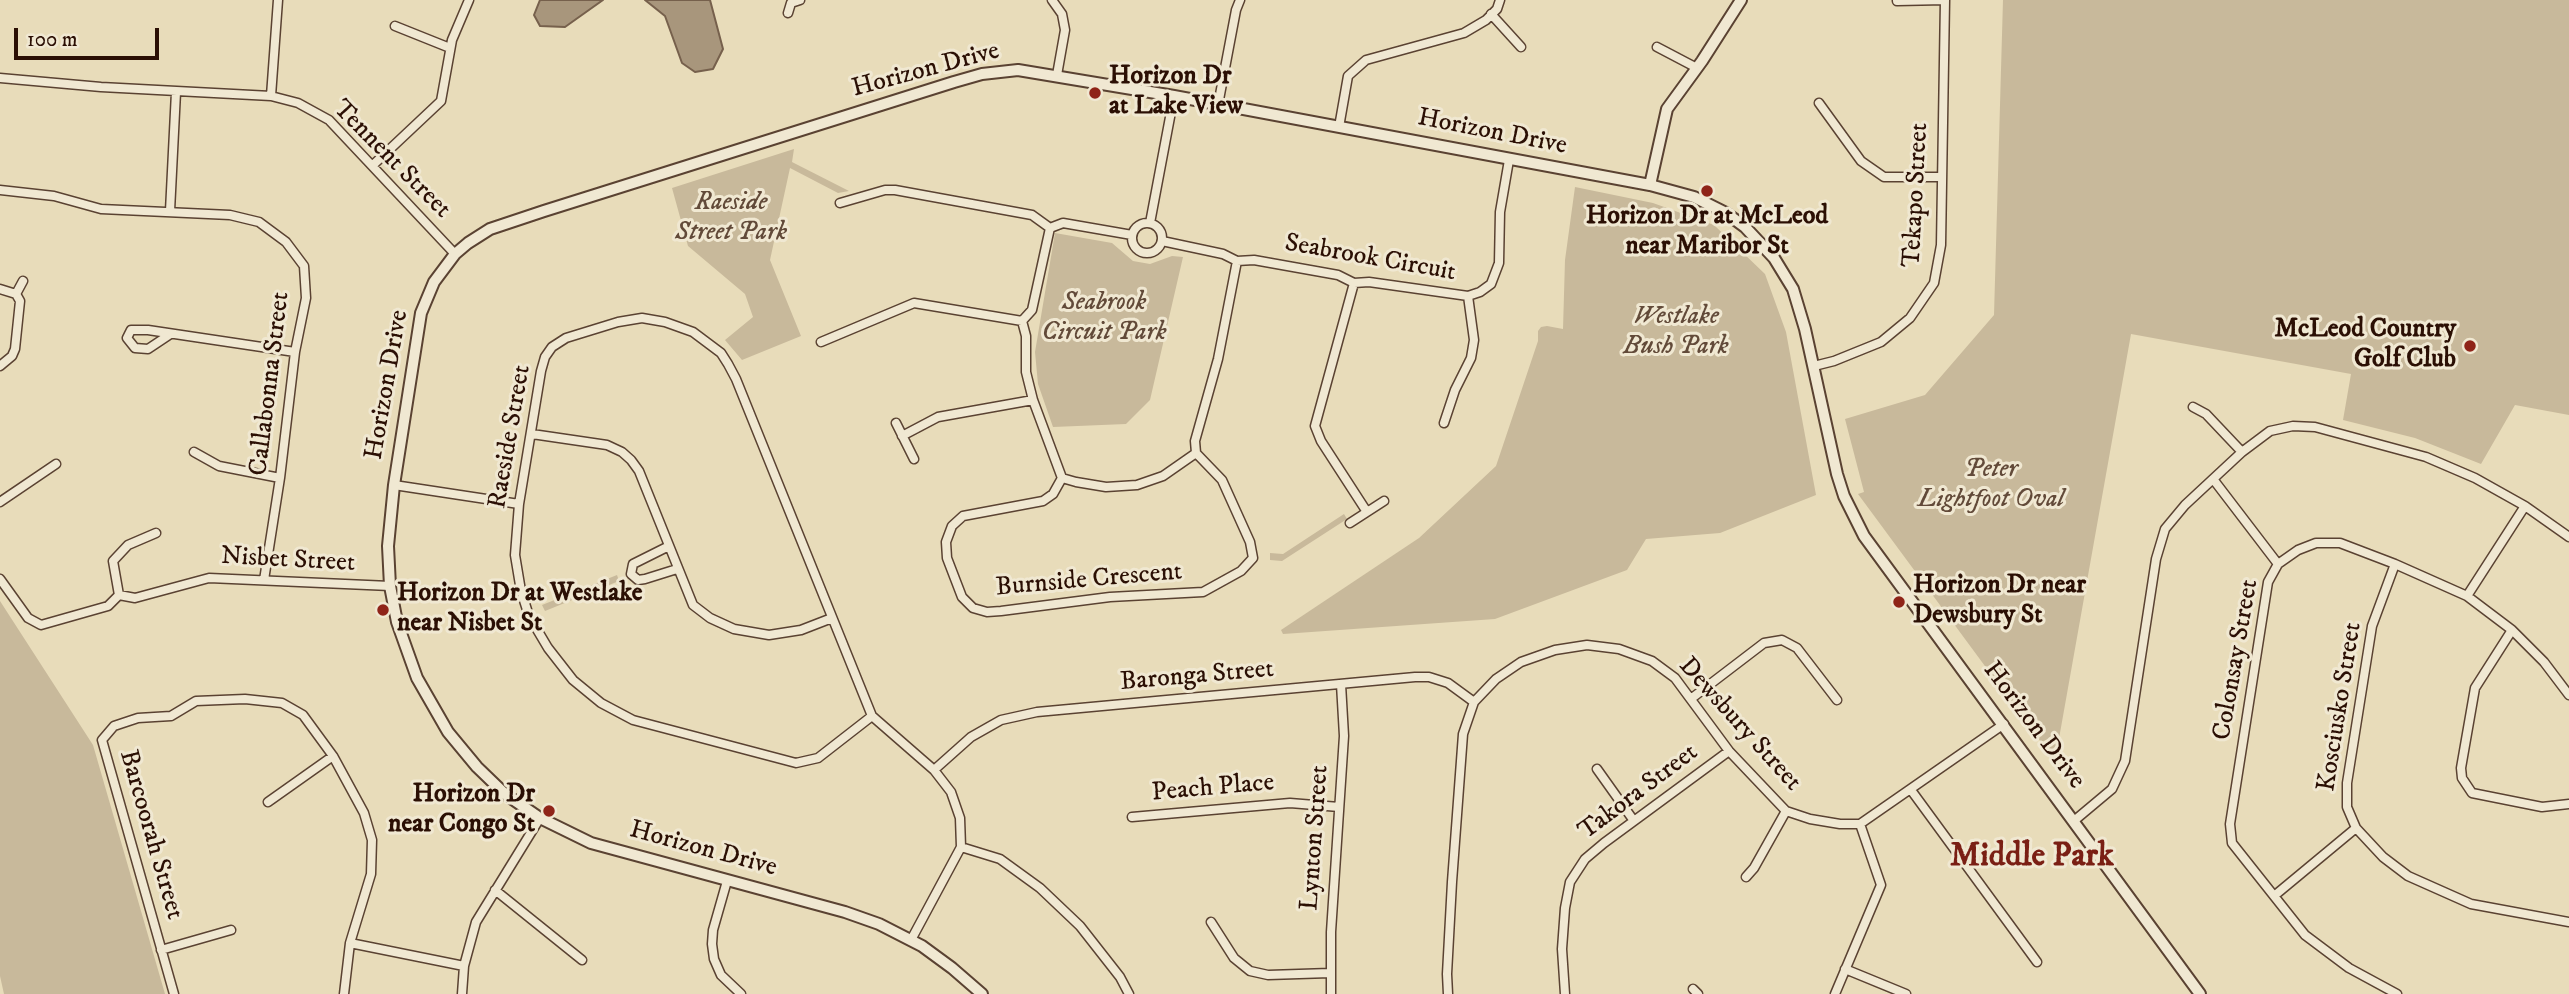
<!DOCTYPE html>
<style>
body{margin:0}
#map{position:relative;width:2569px;height:994px;overflow:hidden;background:#e8dcba;font-family:"IM FELL DW Pica",serif}
canvas{display:block}
.scale{position:absolute;left:14px;top:28px;width:145px;height:32px;box-sizing:border-box;border:4px solid #2b0f04;border-top:0;padding-left:9px;font-size:21px;line-height:24px;white-space:nowrap;color:#2b0f04;-webkit-text-stroke:5px #f0e8d2;paint-order:stroke}
</style>
<div id="map">
<canvas width="2569" height="994"></canvas>
<div class="scale">100 m</div>
</div>
<script>
const ctx = document.querySelector('canvas').getContext('2d');
ctx.lineJoin = 'round';
function fill(path, color) {
  ctx.fillStyle = color;
  ctx.fill(path, 'evenodd');
}
function shape(rows) {
  const path = new Path2D();
  for (const r of rows) {
    if (r.length === 3) {
      path.moveTo(r[0] + r[2], r[1]);
      path.arc(r[0], r[1], r[2], 0, 2 * Math.PI);
      continue;
    }
    path.moveTo(r[0], r[1]);
    for (let i = 2; i < r.length; i += 2) path.lineTo(r[i], r[i + 1]);
  }
  return path;
}
function strokePath(path, color, width, dash) {
  ctx.strokeStyle = color;
  ctx.lineWidth = width;
  ctx.lineCap = dash ? 'butt' : 'round';
  ctx.setLineDash(dash || []);
  ctx.stroke(path);
}
function label(font, color, halo, rows, align = 'center') {
  ctx.font = font + ' "IM FELL DW Pica",serif';
  ctx.lineWidth = 6;
  ctx.setLineDash([]);
  ctx.textBaseline = 'middle';
  ctx.strokeStyle = halo;
  ctx.fillStyle = color;
  for (const [text, x, y, turn = 0] of rows) {
    ctx.save();
    ctx.translate(x, y);
    ctx.rotate((+turn || 0) * Math.PI / 180);
    ctx.textAlign = isNaN(turn) ? turn : align;
    if (halo) ctx.strokeText(text, 0, 0);
    ctx.fillText(text, 0, 0);
    ctx.restore();
  }
}
fill(shape([
 [2003,0,2569,0,2569,415,2515,405,2481,464,2415,438,2343,420,2351,374,2131,334,2055,761,1858,494,1864,492,1845,419,1925,395,1994,315],
 [794,149,792,162,849,191,838,193,790,168,770,260,801,336,742,360,725,340,753,317,745,294,688,246,672,188],
 [1575,187,1653,203,1714,225,1765,274,1786,332,1816,495,1720,533,1646,539,1627,570,1495,619,1283,634,1281,630,1419,538,1496,466,1538,341,1538,331,1541,327,1547,326,1563,329,1565,260],
 [1055,233,1112,243,1133,261,1150,264,1172,256,1183,257,1150,400,1126,424,1053,427,1038,384,1035,352],
 [1344,514,1347,519,1282,561,1270,560,1270,553,1283,554],
 [617,575,619,581,545,611,542,605],
 [0,601,93,745,165,994,4,994,0,976]
]), '#c8b99b');
const water = shape([
 [540,0,603,0,565,27,540,26,534,15,540,0],
 [645,0,710,0,723,49,713,69,695,72,682,63,665,16,645,0]
]);
fill(water, '#a8967c');
strokePath(water, '#76604c', 2);
const minor = shape([
 [1052,0,1062,14,1065,30,1057,75],
 [788,13,791,3,800,0],
 [1491,14,1521,47],
 [395,26,450,48],
 [1657,47,1697,68],
 [0,78,101,87,271,96,298,103,329,120,455,254],
 [271,96,278,0],
 [1819,103,1861,161,1884,177,1941,177],
 [1218,105,1236,10,1240,0],
 [1339,127,1348,76,1366,60,1464,33,1486,20,1497,9,1500,0],
 [373,165,441,101,452,40,469,0],
 [0,190,54,196,101,209,230,215,259,222,286,242,304,266,306,298,295,352,280,478,264,580],
 [840,203,885,190,895,190,1032,215,1050,228],
 [170,211,176,92],
 [1150,223,1174,96],
 [1147,238,15],
 [1132,235,1063,223,1050,228,1032,310,1022,321,1026,336,1026,372,1033,400,1062,478,1076,482,1106,487,1137,485,1163,476,1196,453,1195,441,1218,359,1237,261],
 [1162,241,1223,254,1237,261,1254,260,1338,275,1354,283,1369,282,1468,296,1480,292,1491,284,1499,263,1500,212,1509,160],
 [1354,283,1315,426,1321,441,1367,512],
 [0,289,16,294,20,301,15,349,12,356,0,366],
 [16,294,23,281],
 [169,335,148,349,135,348,127,338,131,330,148,330,295,352],
 [821,342,914,303,1022,321],
 [1814,366,1834,361,1881,342,1910,318,1934,283,1941,245,1945,0,1897,1],
 [2193,407,2206,414,2242,452],
 [896,423,914,459],
 [1444,423,1455,390,1471,358,1474,340,1468,296],
 [532,434,607,445,622,452,631,460,639,471,693,605,710,618,734,629,769,635,801,630,832,618],
 [902,436,938,417,1033,400],
 [194,452,219,466,280,478],
 [1062,478,1053,494,1043,501,963,516,952,526,946,542,947,558,962,597,973,608,987,612,1001,611,1110,597,1203,592,1241,571,1253,558,1250,542,1222,480,1196,453],
 [2213,479,2278,564],
 [394,485,519,504],
 [0,502,56,464],
 [1350,523,1384,501],
 [669,546,633,564,631,574,638,580,645,579,677,569],
 [2395,564,2372,626,2347,783,2347,807,2356,828,2383,857,2408,876,2471,904,2569,922],
 [0,579,28,618,41,625,108,606,119,595,135,598,209,578,390,586],
 [119,595,113,561,128,545,156,533],
 [2467,596,2525,506],
 [2512,630,2475,688,2461,768,2462,778,2472,793,2542,807,2569,804],
 [1692,698,1764,643,1782,640,1797,648,1837,700],
 [872,716,818,758,796,763,633,720,601,703,573,680,548,648,529,616,521,591,515,555,519,504,541,371,545,357,552,347,566,338,618,322,642,318,665,322,693,332,721,353,728,364,736,379,872,716,934,770,951,792,960,818,961,847,911,940],
 [1597,769,1634,821],
 [934,770,971,737,1001,720,1037,712,1415,677,1429,677,1448,683,1474,702],
 [1911,790,2037,962],
 [268,802,333,756],
 [1132,817,1290,803,1339,807],
 [2075,820,2112,789,2125,761,2156,559,2165,529,2185,505,2242,452,2270,431,2293,426,2315,427,2426,457,2475,478,2525,506,2569,537],
 [961,847,1000,859,1040,888,1080,926,1120,977,1129,994],
 [1746,877,1754,868,1786,811],
 [727,881,713,930,712,944,714,959,721,975,741,994],
 [495,890,582,960],
 [2274,896,2356,828],
 [1211,922,1234,958,1250,971,1268,975,1330,973],
 [350,943,464,966],
 [161,950,231,930],
 [1845,969,1906,994],
 [1693,989,1698,994],
 [174,994,102,740,114,726,138,718,171,716,196,701,245,699,282,703,303,715,333,756,364,813,372,840,371,874,350,943,344,994],
 [462,994,464,966,476,922,540,818],
 [1331,994,1331,932,1344,736,1341,684],
 [1448,994,1447,974,1452,882,1463,734,1474,702,1496,679,1521,662,1555,650,1587,645,1619,649,1652,661,1675,678,1729,751,1786,811,1810,819,1840,824,1860,824,2004,724],
 [1565,994,1562,949,1565,908,1570,882,1585,859,1604,843,1729,751],
 [1835,994,1881,885,1860,824],
 [2397,994,2349,968,2305,935,2232,843,2230,824,2268,582,2278,564,2298,550,2316,543,2340,543,2395,564,2467,596,2512,630,2544,662,2569,695]
]);
const tertiary = shape([
 [1650,185,1667,109,1702,61,1741,0],
 [982,994,952,968,922,946,879,924,845,912,591,843,540,818,505,794,477,767,448,732,417,678,397,622,390,586,388,546,394,485,421,313,434,282,455,254,468,243,490,229,544,211,954,82,982,74,1018,70,1174,96,1650,185,1694,197,1726,213,1745,227,1774,258,1793,289,1805,329,1837,474,1844,496,1864,536,2200,994]
]);
strokePath(minor, '#5a4232', 11);
strokePath(tertiary, '#5a4232', 14);
strokePath(minor, '#f0e8d2', 8);
strokePath(tertiary, '#f0e8d2', 10);
for (const [x, y, r, color] of [
 [1095,93,7,"#8f2418"],
 [1707,191,7,"#8f2418"],
 [2470,346,7,"#8f2418"],
 [1899,602,7,"#8f2418"],
 [383,610,7,"#8f2418"],
 [549,811,7,"#8f2418"]
]) {
  const dot = new Path2D();
  dot.arc(x, y, r, 0, 2 * Math.PI);
  ctx.fillStyle = color;
  ctx.fill(dot);
  strokePath(dot, '#f0e8d2', 2.5);
}
label('26px', '#2b0f04', '#f0e8d2', [
 ["Horizon Drive",926,71,-15],
 ["Horizon Drive",1492,133,11],
 ["Tennent Street",391,160,45],
 ["Tekapo Street",1917,195,-87],
 ["Seabrook Circuit",1370,259,10],
 ["Callabonna Street",271,384,-83],
 ["Horizon Drive",388,385,-80],
 ["Raeside Street",511,437,-80],
 ["Nisbet Street",288,561,3],
 ["Burnside Crescent",1089,581,-5],
 ["Colonsay Street",2237,660,-80],
 ["Baronga Street",1197,677,-5],
 ["Kosciusko Street",2341,707,-81],
 ["Dewsbury Street",1739,725,48],
 ["Horizon Drive",2033,726,53],
 ["Peach Place",1213,789,-5],
 ["Takora Street",1639,793,-37],
 ["Barcoorah Street",150,835,74],
 ["Lynton Street",1316,838,-86],
 ["Horizon Drive",703,850,15]
]);
label('bold 26px', '#2b0f04', '#f0e8d2', [
 ["Horizon Dr",1109,78],
 ["at Lake View",1109,108],
 ["Horizon Dr at McLeod",1707,218,"center"],
 ["near Maribor St",1707,248,"center"],
 ["McLeod Country",2456,331,"right"],
 ["Golf Club",2456,361,"right"],
 ["Horizon Dr near",1913,587],
 ["Dewsbury St",1913,617],
 ["Horizon Dr at Westlake",397,595],
 ["near Nisbet St",397,625],
 ["Horizon Dr",535,796,"right"],
 ["near Congo St",535,826,"right"]
], 'left');
label('italic 26px', '#624a39', '#f0e8d2', [
 ["Raeside",731,204],
 ["Street Park",731,234],
 ["Seabrook",1104,304],
 ["Circuit Park",1104,334],
 ["Westlake",1676,318],
 ["Bush Park",1676,348],
 ["Peter",1991,471],
 ["Lightfoot Oval",1991,501]
]);
label('bold 33px', '#7a1f14', '#f0e8d2', [
 ["Middle Park",2032,858]
]);
</script>
